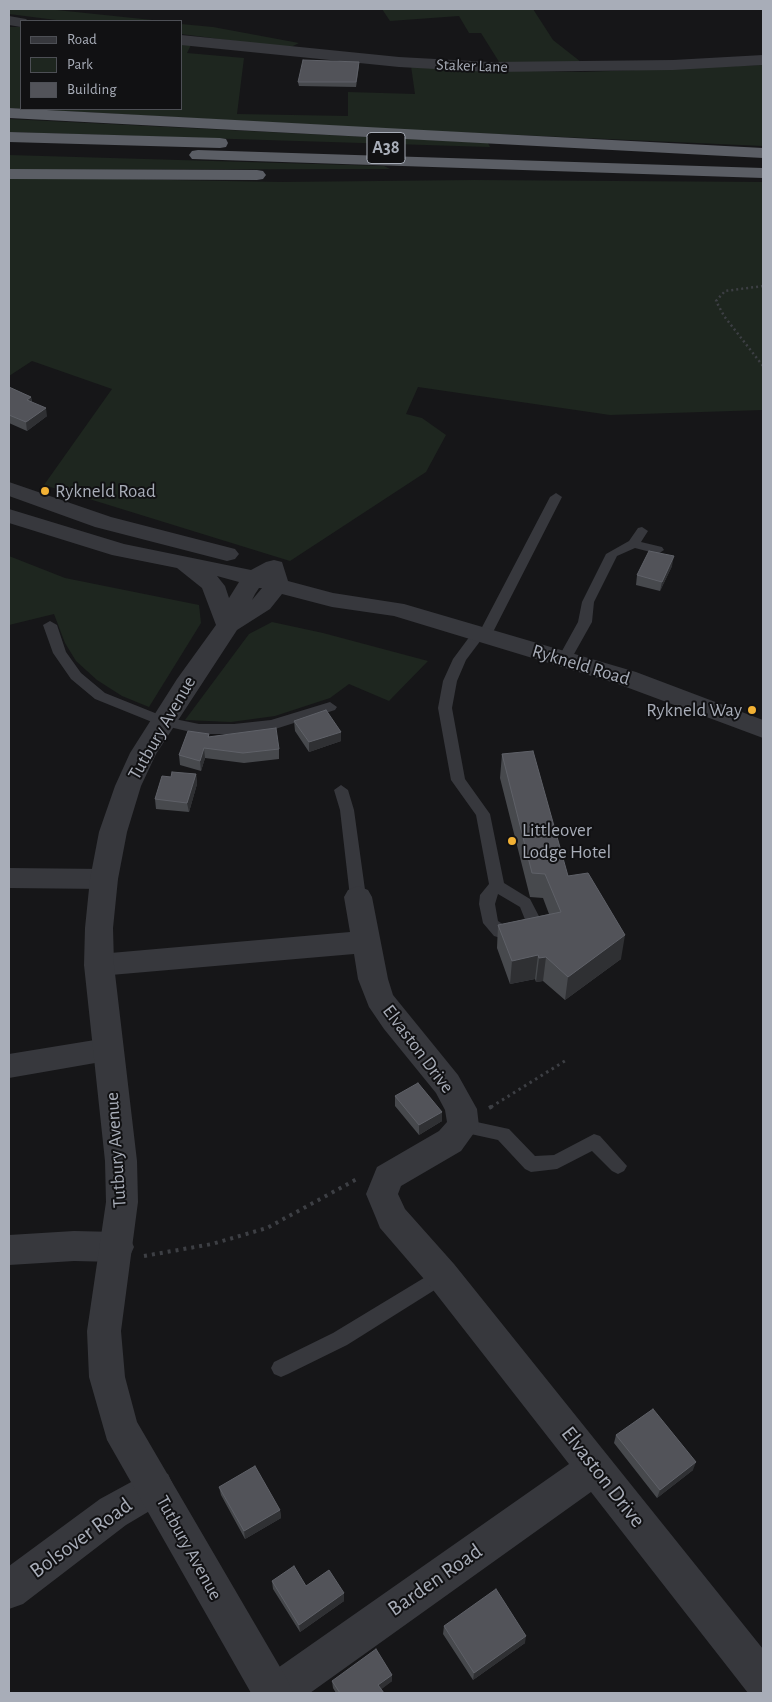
<!DOCTYPE html>
<style>
body{margin:0}
#map{position:relative;width:772px;height:1702px;overflow:hidden;background:#161618;font-family:"Alegreya Sans",sans-serif}
canvas{display:block}
.frame{position:absolute;inset:0;border:10px solid #a8adb8;pointer-events:none}
.legend{position:absolute;left:20px;top:20px;width:162px;height:90px;box-sizing:border-box;background:#111113;border:1px solid #4d4f55;margin:0;padding:6px 9px;list-style:none;font-size:15px;color:#a8adb8}
.legend li{display:flex;align-items:center;gap:10px;height:25px}
.legend b{width:25px;border:1px solid #4d4f55}
</style>
<div id="map">
<canvas width="772" height="1702"></canvas>
<div class="frame"></div>
<ul class="legend">
<li><b style="height:6px;background:#37383d"></b>Road</li>
<li><b style="height:14px;background:#1e261f"></b>Park</li>
<li><b style="height:14px;background:#525359"></b>Building</li>
</ul>
</div>
<script>
const ctx = document.querySelector('canvas').getContext('2d');
ctx.lineJoin = 'round';
function fill(path, color) {
  ctx.fillStyle = color;
  ctx.fill(path, 'evenodd');
}
function shape(rows) {
  const path = new Path2D();
  for (const r of rows) {
    path.moveTo(r[0], r[1]);
    for (let i = 2; i < r.length; i += 2) path.lineTo(r[i], r[i + 1]);
  }
  return path;
}
function strokePath(path, color, width, dash) {
  ctx.strokeStyle = color;
  ctx.lineWidth = width;
  ctx.lineCap = dash ? 'butt' : 'round';
  ctx.setLineDash(dash || []);
  ctx.stroke(path);
}
function label(font, color, halo, rows, align = 'center') {
  ctx.font = font + ' "Alegreya Sans",sans-serif';
  ctx.lineWidth = 4;
  ctx.setLineDash([]);
  ctx.textBaseline = 'middle';
  ctx.strokeStyle = halo;
  ctx.fillStyle = color;
  for (const [text, x, y, turn = 0] of rows) {
    ctx.save();
    ctx.translate(x, y);
    ctx.rotate((+turn || 0) * Math.PI / 180);
    ctx.textAlign = isNaN(turn) ? turn : align;
    if (halo) ctx.strokeText(text, 0, 0);
    ctx.fillText(text, 0, 0);
    ctx.restore();
  }
}
fill(shape([
 [9,9,47,9,162,21,64,21,9,14],
 [382,9,533,9,553,40,581,62,501,65,481,33,469,33,459,16,390,21],
 [181,24,213,27,299,43,289,48,181,34],
 [9,27,21,27,21,109,181,109,181,44,191,45,187,53,244,58,237,114,348,116,348,92,415,94,411,66,477,70,584,72,763,65,763,146,407,130,9,108],
 [9,119,488,143,490,147,9,132],
 [9,155,384,166,390,169,9,170],
 [9,177,281,182,474,180,763,182,763,410,610,415,418,387,406,414,422,418,446,435,426,472,290,561,44,485,112,389,32,361,9,376],
 [9,556,65,578,199,605,201,623,149,707,122,696,97,680,76,661,65,643,54,614,9,625],
 [272,622,323,633,428,661,389,701,349,684,330,698,275,716,231,722,185,720,249,634]
]), '#1e261f');
strokePath(shape([
 [763,286,725,291,716,301,724,316,763,366]
]), '#3d3f44', 2.5, [2, 3]);
strokePath(shape([
 [491,1107,568,1059]
]), '#3d3f44', 3, [2.5, 4]);
strokePath(shape([
 [489,1108,493,1106],
 [144,1256,212,1244,267,1228,357,1179]
]), '#3d3f44', 4, [3, 5]);
fill(shape([
 [556,493,562,497,491,636,489,639,481,640,466,660,457,681,452,708,465,779,490,814,504,883,530,899,542,922,537,935,510,941,494,936,483,923,479,904,480,895,489,884,476,815,451,780,438,708,443,681,453,659,473,632,480,631,550,497,556,493],
 [498,894,520,907,526,922,525,927,510,929,498,921,495,904,498,894],
 [642,527,648,531,641,542,662,547,664,550,658,554,635,548,617,556,594,602,592,622,569,663,559,663,557,660,578,622,582,602,606,554,629,541,638,528,642,527],
 [50,621,57,625,66,652,81,673,105,693,165,717,199,724,234,724,271,720,330,702,337,707,335,710,272,730,234,734,199,734,157,724,95,699,71,679,53,653,43,625,50,621],
 [341,785,348,790,354,810,366,897,363,901,358,903,353,901,350,897,340,810,334,790,341,785],
 [463,1119,509,1129,535,1156,554,1155,594,1134,600,1136,627,1166,624,1171,618,1174,612,1171,592,1151,557,1169,531,1172,525,1169,498,1140,457,1131,454,1126,457,1121,463,1119],
 [442,1267,449,1269,451,1275,449,1281,347,1345,288,1374,281,1377,274,1374,271,1368,274,1362,333,1333,442,1267]
]), '#37383d');
fill(shape([
 [9,868,104,869,114,872,118,879,114,886,104,889,9,888,9,868],
 [358,886,368,890,372,897,388,979,393,995,458,1075,477,1109,479,1126,461,1151,401,1186,398,1194,405,1209,454,1264,763,1649,763,1693,748,1693,591,1492,310,1693,256,1693,262,1679,569,1464,430,1286,380,1228,376,1218,366,1194,377,1167,439,1131,447,1122,445,1110,436,1093,384,1029,369,1007,358,979,354,954,99,976,89,973,84,965,89,957,99,954,350,932,344,897,348,890,358,886],
 [107,1038,118,1041,122,1050,118,1059,9,1078,9,1054,107,1038],
 [74,1231,117,1232,129,1236,134,1247,129,1258,117,1262,74,1261,9,1265,9,1235,74,1231],
 [155,1469,168,1474,174,1487,168,1500,126,1525,23,1604,9,1609,9,1566,100,1499,155,1469]
]), '#37383d');
fill(shape([
 [9,16,26,19,28,21,21,21,21,27,9,25,9,16],
 [181,35,399,57,490,62,673,60,763,55,763,65,673,70,490,72,399,67,181,45,181,35],
 [9,482,111,517,235,549,239,554,235,559,227,561,95,527,9,496,9,482],
 [9,509,124,544,251,570,266,562,274,560,282,562,288,581,333,593,404,604,636,672,763,720,763,738,618,684,394,616,332,607,282,594,270,609,237,630,156,754,141,786,127,832,118,879,113,928,114,965,137,1161,138,1202,121,1331,125,1377,137,1422,287,1679,293,1693,251,1693,107,1440,89,1377,87,1331,106,1202,105,1161,84,965,85,928,90,879,99,832,115,786,130,753,177,679,216,625,202,588,177,568,112,555,9,523,9,509],
 [217,576,239,582,229,598,225,586,217,576],
 [259,588,262,588,252,600,255,594,259,588]
]), '#37383d');
fill(shape([
 [9,108,763,148,763,158,9,118,9,108],
 [9,132,220,138,226,139,228,143,226,147,220,148,9,142,9,132],
 [198,150,763,168,763,178,192,159,189,155,192,151,198,150],
 [9,169,257,170,263,171,266,175,263,179,257,180,9,179,9,169]
]), '#5b5e65');
fill(shape([
 [359,66,356,87,299,86,298,82],
 [9,387,31,397,32,402,47,416,27,431,9,423],
 [672,566,660,591,636,585,637,575],
 [294,721,341,741,309,752,295,731],
 [209,734,209,737,279,749,279,759,244,763,205,758,201,771,180,765,179,755],
 [502,754,568,876,621,959,565,1000,543,981,536,982,535,979,510,984,497,948,498,925,549,914,543,898,530,897,500,778],
 [196,774,197,784,189,812,156,809,155,799,171,777],
 [395,1096,442,1121,419,1135,395,1106],
 [616,1435,693,1470,657,1498,614,1443],
 [219,1487,280,1510,281,1518,245,1539,221,1495],
 [272,1581,306,1586,344,1601,300,1632,273,1589],
 [444,1626,525,1643,473,1680,443,1634],
 [392,1675,392,1681,381,1689,384,1693,336,1693,333,1688,332,1681]
]), '#47494d');
fill(shape([
 [31,397,32,405,27,400],
 [46,408,47,416,27,431,26,422],
 [674,556,672,566,660,591,662,582],
 [341,732,341,741,309,752,309,742],
 [204,748,205,758,201,771,200,761],
 [196,774,197,784,189,812,187,803],
 [625,935,621,959,565,1000,568,977],
 [538,955,535,979,510,984,512,961],
 [546,957,543,981,536,982,539,958],
 [442,1112,442,1121,419,1135,419,1125],
 [696,1462,693,1470,657,1498,660,1490],
 [280,1510,281,1518,245,1539,244,1531],
 [344,1593,344,1601,300,1632,299,1625],
 [526,1636,525,1643,473,1680,474,1673],
 [392,1675,392,1681,378,1692,378,1685]
]), '#2f3033');
const building = shape([
 [303,60,359,62,356,82,298,82,303,60],
 [9,387,31,397,27,400,46,408,26,422,9,415,9,387],
 [649,551,674,556,662,582,637,575,649,551],
 [326,710,341,732,309,742,294,721,326,710],
 [276,728,279,749,243,753,204,748,200,761,179,755,188,731,209,734,208,737,276,728],
 [533,751,568,876,588,873,625,935,568,977,546,957,539,958,538,955,512,961,498,925,561,912,545,874,532,873,502,754,533,751],
 [172,772,196,774,187,803,155,799,162,776,171,777,172,772],
 [418,1083,442,1112,419,1125,395,1096,418,1083],
 [653,1409,696,1462,660,1490,616,1435,653,1409],
 [255,1466,280,1510,244,1531,219,1487,255,1466],
 [294,1566,306,1586,329,1570,344,1593,299,1625,272,1581,294,1566],
 [496,1589,526,1636,474,1673,444,1626,496,1589],
 [376,1649,392,1675,378,1685,384,1693,340,1693,332,1681,376,1649]
]);
fill(building, '#525359');
strokePath(building, '#5f6168', 1);
for (const [x, y, r, color] of [
 [45,491,5,"#f2b134"],
 [752,710,5,"#f2b134"],
 [512,841,5,"#f2b134"]
]) {
  const dot = new Path2D();
  dot.arc(x, y, r, 0, 2 * Math.PI);
  ctx.fillStyle = color;
  ctx.fill(dot);
  strokePath(dot, '#111113', 2);
}
label('16px', '#a8adb8', '#111113', [
 ["Staker Lane",472,66,2]
]);
for (const [x, y, w] of [
 [386,148,38]
]) {
  const box = new Path2D();
  box.roundRect(x - w / 2, y - 15.5, w, 31, 4);
  ctx.fillStyle = '#111113';
  ctx.fill(box);
  strokePath(box, '#a8adb8', 1);
}
label('bold 18px', '#a8adb8', null, [
 ["A38",386,148]
]);
label('19px', '#a8adb8', '#111113', [
 ["Rykneld Road",55,491],
 ["Rykneld Way",742,710,"right"],
 ["Littleover",522,830],
 ["Lodge Hotel",522,852]
], 'left');
label('19px', '#a8adb8', '#111113', [
 ["Rykneld Road",581,665,17],
 ["Tutbury Avenue",162,728,-60],
 ["Elvaston Drive",418,1049,53],
 ["Tutbury Avenue",116,1150,-94],
 ["Tutbury Avenue",189,1548,61]
]);
label('22px', '#a8adb8', '#111113', [
 ["Elvaston Drive",603,1477,52],
 ["Bolsover Road",81,1538,-36],
 ["Barden Road",435,1580,-35]
]);
</script>
